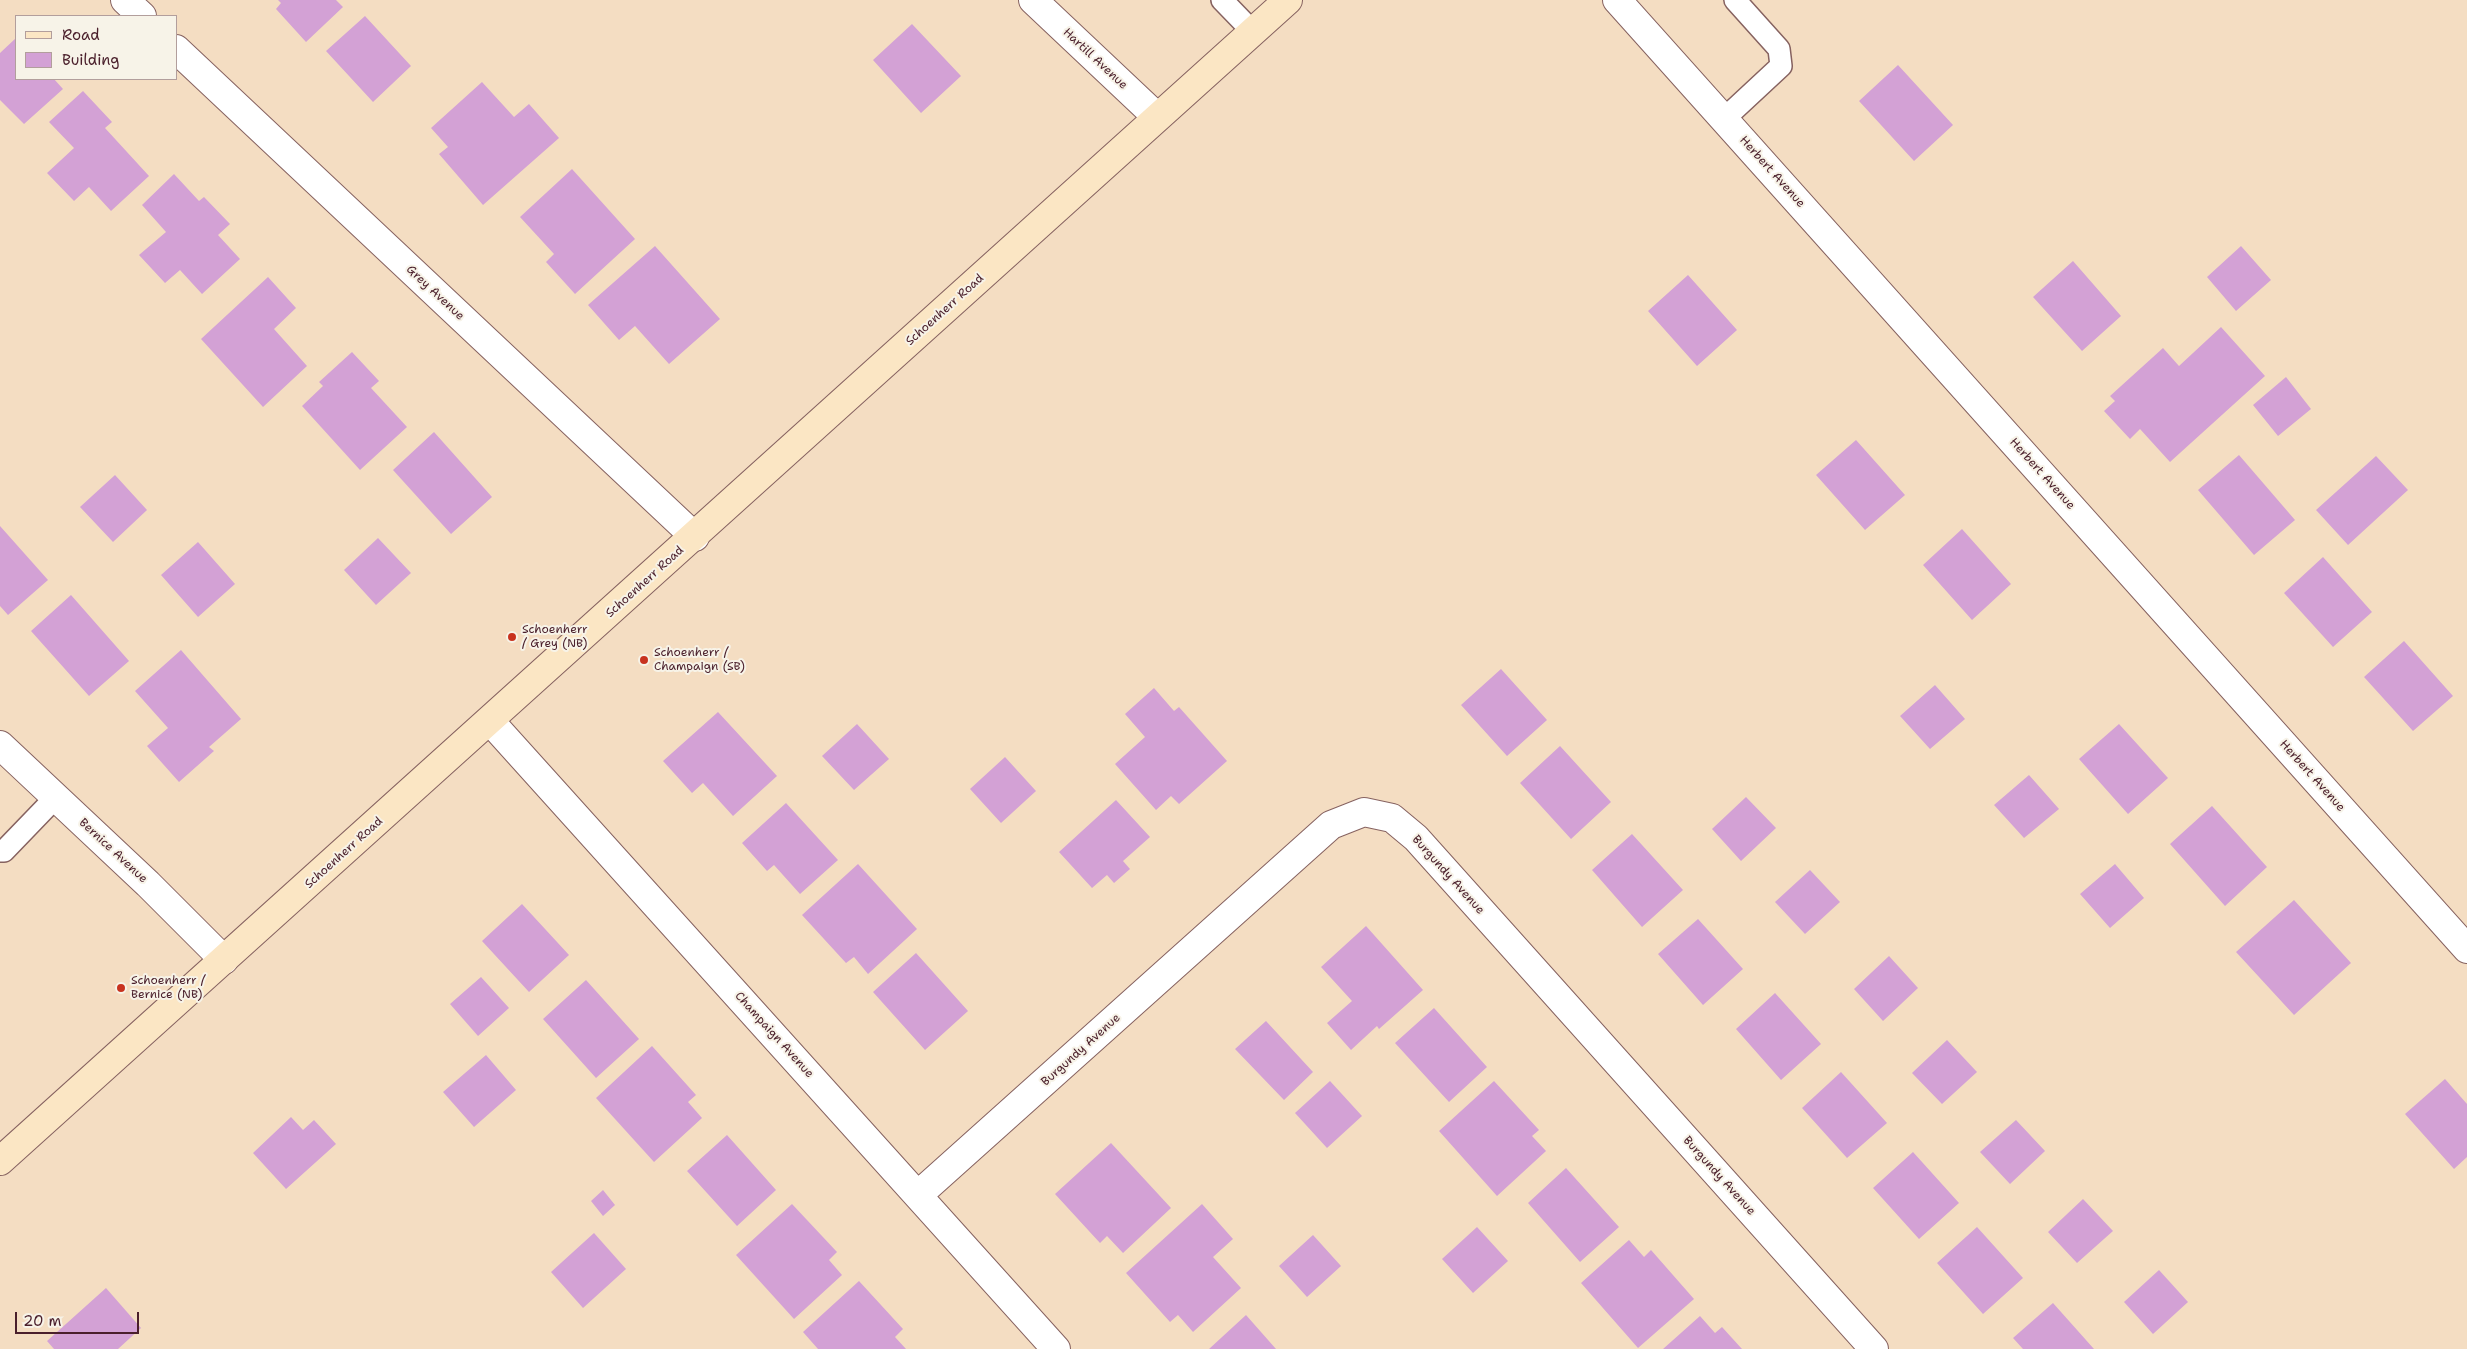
<!DOCTYPE html>
<style>
body{margin:0}
#map{position:relative;width:2467px;height:1349px;overflow:hidden;background:#f4ddc2;font-family:"Shantell Sans",sans-serif}
canvas{display:block}
.legend{position:absolute;left:15px;top:15px;width:162px;height:65px;box-sizing:border-box;background:#f7f3e8;border:1px solid #b29e9c;margin:0;padding:6px 9px;list-style:none;font-size:15px;color:#4a1f2b}
.legend li{display:flex;align-items:center;gap:10px;height:25px}
.legend b{width:25px;border:1px solid #b29e9c}
.scale{position:absolute;left:15px;top:1312px;width:124px;height:22px;box-sizing:border-box;border:2px solid #4a1f2b;border-top:0;padding-left:6px;font-size:15px;line-height:18px;white-space:nowrap;color:#4a1f2b;-webkit-text-stroke:4px #f7f3e8;paint-order:stroke}
</style>
<div id="map">
<canvas width="2467" height="1349"></canvas>
<ul class="legend">
<li><b style="height:6px;background:#fbe6c4"></b>Road</li>
<li><b style="height:14px;background:#d3a1d5"></b>Building</li>
</ul>
<div class="scale">20 m</div>
</div>
<script>
const ctx = document.querySelector('canvas').getContext('2d');
ctx.lineJoin = 'round';
function fill(path, color) {
  ctx.fillStyle = color;
  ctx.fill(path, 'evenodd');
}
function shape(rows) {
  const path = new Path2D();
  for (const r of rows) {
    path.moveTo(r[0], r[1]);
    for (let i = 2; i < r.length; i += 2) path.lineTo(r[i], r[i + 1]);
  }
  return path;
}
function strokePath(path, color, width, dash) {
  ctx.strokeStyle = color;
  ctx.lineWidth = width;
  ctx.lineCap = dash ? 'butt' : 'round';
  ctx.setLineDash(dash || []);
  ctx.stroke(path);
}
function label(font, color, halo, rows, align = 'center') {
  ctx.font = font + ' "Shantell Sans",sans-serif';
  ctx.lineWidth = 4;
  ctx.setLineDash([]);
  ctx.textBaseline = 'middle';
  ctx.strokeStyle = halo;
  ctx.fillStyle = color;
  for (const [text, x, y, turn = 0] of rows) {
    ctx.save();
    ctx.translate(x, y);
    ctx.rotate((+turn || 0) * Math.PI / 180);
    ctx.textAlign = isNaN(turn) ? turn : align;
    if (halo) ctx.strokeText(text, 0, 0);
    ctx.fillText(text, 0, 0);
    ctx.restore();
  }
}
fill(shape([
 [278,0,336,0,343,7,306,42,276,9,281,3],
 [365,16,411,66,373,102,326,51],
 [912,24,961,76,921,113,873,60],
 [16,38,16,79,54,79,63,89,24,124,0,100,0,53],
 [1898,65,1953,125,1914,161,1859,101],
 [482,82,514,117,529,104,559,138,483,205,439,154,448,147,431,128],
 [83,91,112,122,105,128,149,176,111,211,89,187,74,201,47,173,74,148,49,122],
 [572,169,635,239,575,294,546,262,554,254,520,217],
 [174,174,199,201,204,197,230,224,218,235,240,259,202,294,180,270,165,283,139,255,166,232,142,205],
 [655,246,720,319,669,364,635,326,619,340,588,305],
 [2241,246,2271,280,2236,311,2207,277],
 [2073,261,2121,316,2082,351,2033,297],
 [1688,275,1737,330,1697,366,1648,311],
 [268,277,296,308,274,329,307,366,263,407,201,339],
 [2221,327,2265,376,2170,462,2140,429,2130,439,2104,411,2115,401,2110,396,2163,348,2179,366],
 [352,352,379,381,371,388,407,427,360,470,302,406,323,386,319,382],
 [2286,377,2311,409,2278,436,2253,405],
 [434,432,492,497,451,534,393,470],
 [1856,440,1905,495,1865,530,1816,475],
 [2239,455,2295,520,2254,555,2198,490],
 [2376,456,2408,490,2348,545,2316,510],
 [115,475,147,510,113,542,80,507],
 [0,526,48,580,8,615,0,606],
 [1962,529,2011,584,1972,620,1923,565],
 [378,538,411,573,376,605,344,570],
 [198,542,235,584,198,617,161,575],
 [2323,557,2372,612,2333,647,2284,593],
 [71,595,129,661,89,696,31,631],
 [2404,641,2453,696,2413,731,2364,677],
 [181,650,241,719,209,747,214,751,179,782,147,746,168,728,135,691],
 [1501,669,1547,720,1507,756,1461,705],
 [1935,685,1965,719,1930,749,1900,716],
 [1154,688,1174,711,1179,707,1227,761,1179,804,1171,796,1156,810,1115,764,1145,737,1125,714],
 [718,712,777,776,733,816,703,783,692,793,663,761],
 [857,724,889,759,854,790,822,756],
 [2119,724,2168,778,2128,814,2079,759],
 [1560,746,1611,802,1571,839,1520,783],
 [1005,757,1036,791,1001,823,970,789],
 [2029,775,2059,809,2024,838,1994,805],
 [1746,797,1776,828,1741,861,1712,829],
 [1116,800,1150,837,1123,861,1130,869,1114,883,1107,875,1092,888,1059,852],
 [786,803,838,860,800,894,774,865,767,871,742,843],
 [2212,806,2267,867,2225,906,2170,844],
 [1632,834,1683,890,1642,927,1592,870],
 [858,864,917,929,868,974,854,957,846,963,802,915],
 [2115,864,2144,898,2110,928,2080,894],
 [1810,870,1840,902,1805,934,1775,902],
 [2294,900,2351,963,2294,1015,2236,952],
 [522,904,569,955,529,992,482,941],
 [1698,919,1743,969,1703,1005,1658,954],
 [1366,926,1423,990,1379,1029,1377,1026,1351,1050,1327,1023,1352,1001,1321,967],
 [916,953,968,1011,925,1050,873,992],
 [1889,956,1918,988,1883,1021,1854,989],
 [481,977,509,1008,478,1036,450,1004],
 [586,980,639,1039,596,1078,543,1019],
 [1775,993,1821,1044,1781,1080,1736,1029],
 [1434,1008,1487,1067,1449,1102,1395,1043],
 [1266,1021,1313,1072,1284,1100,1235,1049],
 [1947,1040,1977,1072,1942,1104,1912,1073],
 [652,1046,696,1095,688,1102,702,1118,654,1162,596,1098],
 [486,1055,516,1090,474,1127,443,1092],
 [1841,1072,1887,1123,1847,1158,1802,1108],
 [2445,1079,2467,1104,2467,1157,2454,1169,2405,1114],
 [1330,1081,1362,1116,1327,1148,1295,1113],
 [1494,1081,1539,1130,1532,1136,1546,1151,1497,1196,1439,1131],
 [291,1117,303,1130,314,1120,336,1144,286,1189,253,1153],
 [2016,1120,2045,1151,2010,1184,1980,1152],
 [727,1135,776,1190,737,1226,687,1171],
 [1111,1143,1171,1208,1123,1253,1107,1236,1100,1243,1055,1194],
 [1913,1152,1959,1203,1919,1239,1873,1188],
 [1566,1168,1619,1227,1580,1262,1528,1203],
 [603,1190,615,1205,603,1216,591,1201],
 [2083,1199,2113,1231,2077,1263,2048,1232],
 [792,1204,837,1252,829,1260,842,1275,794,1319,736,1255],
 [1202,1204,1233,1239,1213,1257,1241,1288,1193,1332,1178,1315,1170,1322,1126,1273],
 [1477,1227,1508,1261,1473,1293,1442,1259],
 [1977,1227,2023,1278,1983,1314,1937,1263],
 [594,1233,626,1269,583,1308,551,1272],
 [1313,1235,1341,1266,1307,1297,1279,1266],
 [1629,1240,1644,1257,1651,1250,1694,1299,1638,1348,1581,1283],
 [2159,1270,2188,1302,2153,1334,2124,1302],
 [859,1281,903,1329,895,1337,906,1349,818,1349,803,1332],
 [106,1288,141,1328,118,1349,54,1349,47,1341],
 [2053,1303,2094,1349,2023,1349,2013,1338],
 [1246,1315,1276,1349,1209,1349],
 [1700,1316,1715,1333,1722,1327,1742,1349,1663,1349]
]), '#d3a1d5');
const service = shape([
 [1222,0,1253,32],
 [1724,119,1781,66,1779,49,1735,0],
 [0,851,4,851,56,797]
]);
const minor = shape([
 [125,0,142,16],
 [1033,0,1157,117],
 [1617,0,2467,949],
 [176,49,695,537],
 [490,721,1056,1349],
 [0,745,148,884,224,960],
 [918,1195,1331,825,1364,812,1392,818,1416,838,1874,1349]
]);
const secondary = shape([
 [0,1161,1288,0]
]);
strokePath(service, '#866260', 24);
strokePath(minor, '#866260', 30);
strokePath(secondary, '#866260', 30);
strokePath(service, '#fff', 21);
strokePath(minor, '#fff', 28);
strokePath(secondary, '#fbe6c4', 28);
for (const [x, y, r, color] of [
 [512,637,5,"#c8321e"],
 [644,660,5,"#c8321e"],
 [121,988,5,"#c8321e"]
]) {
  const dot = new Path2D();
  dot.arc(x, y, r, 0, 2 * Math.PI);
  ctx.fillStyle = color;
  ctx.fill(dot);
  strokePath(dot, '#f7f3e8', 2);
}
label('12px', '#4a1f2b', '#f7f3e8', [
 ["Hartill Avenue",1095,59,43],
 ["Herbert Avenue",1772,172,48],
 ["Grey Avenue",435,293,43],
 ["Schoenherr Road",945,310,-42],
 ["Herbert Avenue",2042,474,48],
 ["Schoenherr Road",645,582,-42],
 ["Herbert Avenue",2312,776,48],
 ["Bernice Avenue",113,851,43],
 ["Schoenherr Road",344,853,-42],
 ["Burgundy Avenue",1448,875,48],
 ["Champaign Avenue",774,1035,48],
 ["Burgundy Avenue",1081,1050,-42],
 ["Burgundy Avenue",1719,1176,48]
]);
label('12px', '#4a1f2b', '#f7f3e8', [
 ["Schoenherr",522,630],
 ["/ Grey (NB)",522,644],
 ["Schoenherr /",654,653],
 ["Champaign (SB)",654,667],
 ["Schoenherr /",131,981],
 ["Bernice (NB)",131,995]
], 'left');
</script>
